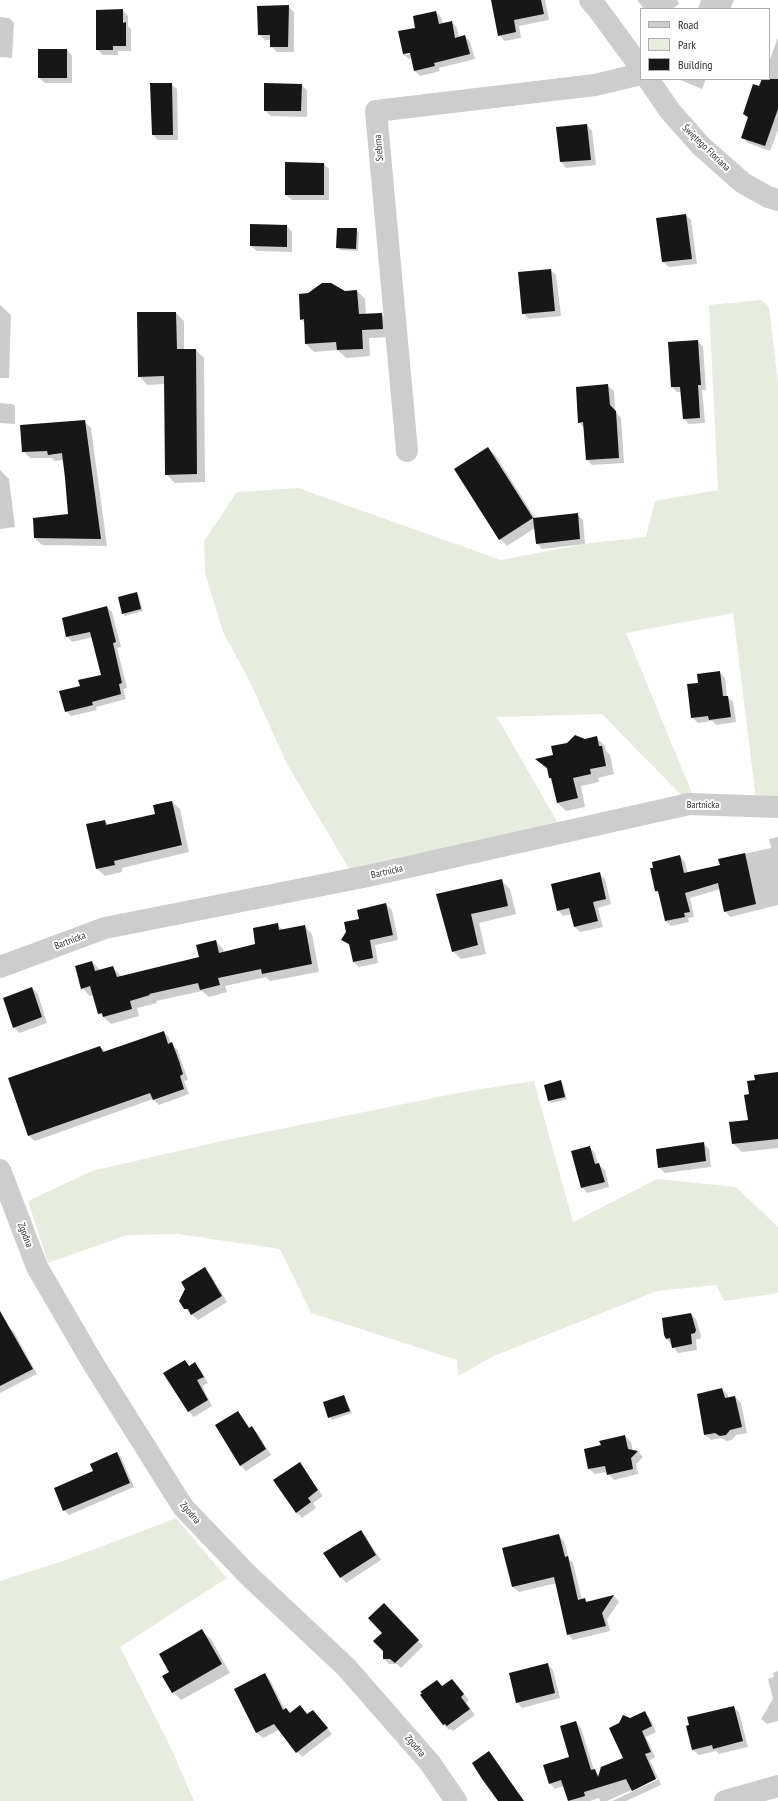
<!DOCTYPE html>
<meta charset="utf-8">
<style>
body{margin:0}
#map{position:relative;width:778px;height:1801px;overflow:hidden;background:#fff;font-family:"PT Sans Narrow",sans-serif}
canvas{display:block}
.legend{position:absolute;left:640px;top:8px;width:130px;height:72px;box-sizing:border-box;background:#fff;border:1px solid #acacac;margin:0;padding:5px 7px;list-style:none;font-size:12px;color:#303030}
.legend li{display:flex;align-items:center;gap:8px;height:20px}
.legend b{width:20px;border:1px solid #acacac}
</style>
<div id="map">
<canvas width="778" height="1801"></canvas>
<ul class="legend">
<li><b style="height:5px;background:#cdcdcd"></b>Road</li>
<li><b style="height:11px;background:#e6edde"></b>Park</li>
<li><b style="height:11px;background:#171717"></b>Building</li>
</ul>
</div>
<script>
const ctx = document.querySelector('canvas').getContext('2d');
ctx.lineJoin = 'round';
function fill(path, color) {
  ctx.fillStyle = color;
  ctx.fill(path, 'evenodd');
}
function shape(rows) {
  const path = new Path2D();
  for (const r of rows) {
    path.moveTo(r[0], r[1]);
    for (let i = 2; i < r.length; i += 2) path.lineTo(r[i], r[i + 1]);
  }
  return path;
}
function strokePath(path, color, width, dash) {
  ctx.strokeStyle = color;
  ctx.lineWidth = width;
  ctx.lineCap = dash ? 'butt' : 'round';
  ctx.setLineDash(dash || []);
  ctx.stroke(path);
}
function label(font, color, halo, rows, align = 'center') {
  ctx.font = font + ' "PT Sans Narrow",sans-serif';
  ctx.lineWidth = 4;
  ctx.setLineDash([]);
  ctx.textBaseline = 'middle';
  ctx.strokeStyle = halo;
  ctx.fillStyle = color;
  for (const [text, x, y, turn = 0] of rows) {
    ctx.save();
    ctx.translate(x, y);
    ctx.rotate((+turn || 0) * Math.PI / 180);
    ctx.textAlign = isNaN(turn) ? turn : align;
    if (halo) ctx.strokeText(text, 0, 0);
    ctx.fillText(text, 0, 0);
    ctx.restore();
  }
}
fill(shape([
 [762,300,769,307,778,383,778,799,756,800,733,613,626,633,694,798,683,797,602,714,497,717,559,825,351,872,287,764,249,680,223,632,205,573,204,541,237,492,298,488,501,560,590,543,646,537,655,501,718,490,709,305],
 [534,1081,573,1222,657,1179,736,1187,778,1227,778,1293,724,1301,716,1285,657,1291,494,1356,458,1376,458,1379,457,1360,311,1313,280,1249,178,1234,127,1235,48,1263,28,1201,92,1171,226,1140,468,1091],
 [176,1518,227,1578,120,1647,170,1746,194,1801,0,1801,0,1581,66,1560]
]), '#e6edde');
fill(shape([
 [492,0,545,0,549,20,519,26,521,38,505,41,499,35],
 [637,0,677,0,679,4,672,9,644,9],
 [701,0,734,0,730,9,698,9],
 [288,6,294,12,294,52,277,52,271,46,271,40,265,40,259,34],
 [122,10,128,16,128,26,131,29,131,51,118,51,118,55,103,55,97,49],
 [436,12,441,17,443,24,452,22,457,28,459,38,465,36,470,42,475,59,439,68,440,71,420,76,414,70,412,58,409,59,403,54,416,29],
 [406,52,415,53,406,55],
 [0,17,9,18,14,23,12,58,0,57],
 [778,37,778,130,770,151,748,143,742,137,749,119,744,114,763,79,769,79,769,62],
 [67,50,72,56,72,83,45,83,39,78],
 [678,79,706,79,702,89],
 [171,84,177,89,178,140,158,140,153,135],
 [301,85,307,90,307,117,271,116,265,111],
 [587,125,592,131,596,165,566,168,561,162,557,128],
 [324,164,329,169,329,200,292,200,286,195],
 [686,215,691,220,697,264,669,267,663,262],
 [287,226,292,232,292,252,257,251,251,246],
 [356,229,359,232,358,251,340,250,337,247],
 [551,270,556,275,561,316,529,319,523,313],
 [357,291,365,299,366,315,381,314,389,322,391,337,369,338,370,356,346,358,338,350,314,352,306,344,305,323,301,319,345,292],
 [0,305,11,315,9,378,0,378],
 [176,313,184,321,184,350,196,350,204,358,205,482,175,483,166,474,165,384,147,385,139,376],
 [697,341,703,346,706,390,702,390,705,423,689,424,684,419,681,392,677,392,672,387],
 [608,386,614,391,615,411,621,418,624,463,592,465,587,460,584,428,579,422],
 [0,403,12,404,15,406,15,424,0,423],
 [84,421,91,428,107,546,42,545,35,538,69,515,64,460,55,461,52,458,30,458,23,451],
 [488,448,496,456,535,518,577,514,583,520,585,544,542,549,537,543,535,528,507,546,500,539],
 [0,470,9,479,15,527,0,529],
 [137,593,139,596,143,611,125,616,123,613],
 [107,607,112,612,121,647,117,648,127,688,123,689,126,699,96,707,97,710,71,716,66,711,81,687,103,675,93,637,72,642,67,636],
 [719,672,725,678,727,697,733,702,736,722,716,725,712,721,698,723,692,717,699,684],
 [597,738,605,746,606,751,610,755,614,774,598,778,599,782,581,786,585,807,566,811,558,803,553,781,550,778,548,770,537,759,554,755,585,740],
 [172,802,180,809,189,852,122,868,122,872,105,876,97,869,105,821,109,825,157,814],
 [778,837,778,905,730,917,725,911,720,889,690,898,694,917,688,918,689,922,671,926,666,921,660,895,656,891,680,856,685,862,688,874,721,866,720,859,771,848,769,839],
 [599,874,605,879,611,904,598,908,603,927,580,932,575,927,572,914,563,916,558,910],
 [501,880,510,889,516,914,479,923,486,954,461,959,453,951,438,895],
 [386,904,392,910,398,940,375,945,378,963,359,967,353,961,350,946,343,940,360,920],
 [277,924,283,930,304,926,312,934,319,972,270,981,266,977,225,986,227,992,209,997,202,991,156,1001,157,1003,137,1008,139,1016,111,1024,99,1013,94,995,90,996,82,988,92,962,100,970,113,967,122,977,200,958,216,941,223,949,224,952,256,945],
 [32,988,38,994,47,1023,19,1033,14,1027],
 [163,1032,169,1037,171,1044,177,1049,188,1080,184,1081,189,1094,159,1105,153,1099,35,1141,29,1136,9,1079,100,1047,106,1052],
 [778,1073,778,1148,742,1152,733,1143,749,1121,750,1095,756,1080],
 [561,1081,563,1084,567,1099,552,1103,549,1101,545,1086],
 [703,1143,709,1149,711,1167,665,1173,659,1167],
 [589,1147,595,1153,598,1164,605,1170,609,1187,587,1193,582,1187],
 [205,1269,210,1274,227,1302,198,1320,185,1308,186,1289],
 [691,1314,696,1319,701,1336,700,1339,696,1339,697,1350,678,1353,666,1338],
 [9,1328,14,1332,37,1374,0,1393,0,1332],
 [185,1361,190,1367,195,1364,200,1369,208,1383,202,1386,212,1406,194,1417,189,1412,164,1374],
 [722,1389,728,1395,728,1399,735,1397,741,1403,747,1433,736,1435,732,1440,727,1441,721,1438,711,1440,705,1435,698,1395],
 [344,1396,352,1413,332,1420,324,1403],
 [238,1412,250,1428,252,1427,257,1433,271,1455,246,1471,240,1465],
 [625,1436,631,1442,633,1451,638,1452,643,1457,636,1464,638,1474,614,1480,607,1472,595,1474,589,1469,602,1446],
 [116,1453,121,1457,134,1487,69,1515,64,1510,94,1471],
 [299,1464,323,1496,313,1503,316,1508,302,1518,296,1512],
 [361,1531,366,1537,381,1560,346,1583,341,1577],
 [559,1536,564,1541,569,1559,573,1563,582,1600,585,1599,588,1603,614,1596,619,1602,607,1619,610,1631,573,1640,568,1634,557,1583,519,1592,513,1587],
 [384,1605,423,1646,401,1668,397,1664,389,1664,384,1659],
 [202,1631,211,1639,230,1673,181,1700,173,1692,171,1672],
 [547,1664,553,1670,560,1698,522,1708,517,1702],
 [778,1671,778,1721,767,1724,761,1719,773,1699,768,1679,774,1677,773,1673],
 [264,1674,270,1680,285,1710,291,1714,318,1717,332,1734,302,1757,279,1730,263,1738,257,1733,235,1690],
 [452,1680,469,1700,466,1703,475,1715,453,1731,451,1729,449,1730,444,1725,422,1695,437,1681,443,1687],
 [733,1707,739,1712,748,1747,719,1754,716,1751,699,1755,693,1750,687,1726],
 [644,1713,650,1718,656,1732,646,1737,655,1757,650,1760,658,1778,607,1801,600,1801,599,1798,590,1801,569,1801,564,1786,555,1789,550,1783,571,1757,576,1722,581,1728,594,1770,599,1775,625,1759,630,1719],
 [489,1752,494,1758,524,1801,500,1801],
 [659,1779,661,1785,626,1801,612,1801]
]), '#0003');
fill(shape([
 [491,0,541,0,544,14,514,20,516,32,498,36],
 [289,5,288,47,270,47,270,35,258,35,257,6],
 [123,9,123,23,126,22,126,46,113,46,113,50,96,50,96,10],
 [436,11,439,24,452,21,455,38,465,35,470,54,434,63,435,66,414,71,410,53,403,54,398,31,415,28,413,16],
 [38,49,67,49,67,78,38,78],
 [762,79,778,79,778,109,765,146,741,138,748,117,743,114,753,84,759,86],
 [150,83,172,83,173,135,152,135],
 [264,83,302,84,301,111,264,111],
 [587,124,591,160,560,162,556,127],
 [285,162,324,163,324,195,285,195],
 [686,214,692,259,662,262,656,218],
 [250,224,287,225,287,247,250,246],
 [337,228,357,228,356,249,336,248],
 [551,269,555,311,522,314,518,272],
 [322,283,331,283,345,291,357,290,359,314,382,313,383,329,362,330,363,349,337,350,336,342,305,344,304,319,300,320,299,294,308,293],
 [137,312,176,312,177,349,196,349,197,474,165,475,164,376,138,377],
 [698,340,701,385,698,385,700,418,683,419,680,387,671,387,668,342],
 [608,384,610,405,616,411,619,458,586,460,583,422,578,423,576,387],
 [85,420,101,539,34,538,33,518,68,514,65,478,62,453,48,455,47,451,22,452,20,425],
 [488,447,533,518,499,540,454,469],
 [578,513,580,539,536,544,533,518],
 [137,592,141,609,122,614,118,597],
 [107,606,116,642,113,643,122,683,119,684,121,694,92,702,93,705,65,712,59,691,80,686,78,680,101,675,90,632,66,637,62,618],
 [720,671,723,696,728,696,731,717,709,720,708,716,691,718,687,684,698,683,697,674],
 [575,735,585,739,597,736,599,746,602,746,606,766,590,769,591,774,573,778,578,798,557,803,551,778,549,778,547,768,535,759,553,755,551,746,567,743],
 [172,801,182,845,114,861,115,865,96,869,86,824,105,820,106,825,155,814,153,805],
 [745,853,756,904,724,912,718,883,685,893,690,912,684,913,685,917,665,921,658,891,655,891,650,868,653,868,652,862,680,855,684,873,720,865,718,859],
 [600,872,606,899,593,902,598,921,574,927,569,908,557,911,551,884],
 [502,879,508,906,471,914,478,945,452,952,436,894],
 [386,903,393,935,370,940,373,958,353,962,349,944,341,940,346,932,344,922,359,919,357,910],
 [278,923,279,930,305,925,312,964,262,974,261,969,218,978,220,985,200,990,198,983,149,994,150,995,130,1001,132,1009,103,1017,102,1013,98,1014,90,986,81,989,75,966,92,961,95,971,113,966,117,977,199,957,196,945,216,940,219,953,255,944,253,928],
 [32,987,42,1017,13,1028,3,998],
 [164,1031,168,1044,172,1042,179,1061,183,1074,180,1076,184,1089,153,1100,150,1093,28,1136,8,1078,100,1046,103,1052],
 [778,1072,778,1139,732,1144,729,1122,748,1120,744,1095,749,1094,747,1081,755,1080,754,1075],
 [561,1080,565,1097,548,1101,544,1085],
 [704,1142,706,1161,658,1168,656,1149],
 [590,1146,595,1164,599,1163,605,1182,581,1188,571,1151],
 [205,1267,222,1296,191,1315,188,1309,184,1309,179,1301,185,1289,181,1282],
 [0,1311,33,1369,0,1386],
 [691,1313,696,1330,695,1333,691,1334,692,1344,672,1348,670,1338,666,1339,664,1335,662,1318],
 [185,1360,189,1366,195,1362,204,1377,197,1380,208,1400,188,1412,163,1373],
 [722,1388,725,1398,735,1396,742,1427,730,1430,726,1435,720,1436,715,1433,704,1435,697,1394],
 [344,1395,350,1411,328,1418,323,1402],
 [238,1411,249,1428,252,1426,266,1449,240,1466,215,1425],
 [625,1435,628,1449,638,1451,631,1458,633,1469,607,1475,605,1466,588,1469,584,1449,601,1445,599,1441],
 [117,1452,130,1483,63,1511,54,1488,93,1471,90,1464],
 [300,1462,318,1490,308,1498,311,1502,296,1513,273,1480],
 [361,1530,376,1555,340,1578,323,1553],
 [559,1534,565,1557,568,1556,578,1600,585,1598,586,1602,614,1595,602,1613,606,1626,567,1635,554,1577,512,1587,502,1548],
 [384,1603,419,1640,395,1663,390,1659,383,1659,383,1651,373,1641,382,1633,368,1618],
 [202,1629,222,1664,172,1693,162,1676,169,1672,159,1654],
 [548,1663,555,1693,516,1703,509,1673],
 [265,1673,283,1710,286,1708,290,1713,300,1705,307,1714,313,1710,328,1728,296,1753,274,1724,256,1733,234,1689],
 [452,1679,464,1694,461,1697,470,1709,447,1726,445,1724,443,1725,420,1695,422,1693,420,1692,437,1680,442,1686],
 [734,1706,743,1741,713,1749,712,1745,692,1750,686,1726,689,1725,687,1717],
 [645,1711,652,1726,642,1731,651,1752,645,1754,656,1779,632,1791,626,1779,584,1792,585,1796,568,1801,561,1780,549,1784,543,1765,569,1757,560,1726,576,1721,591,1770,595,1769,598,1777,601,1767,623,1758,609,1728,619,1723,623,1715,630,1718],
 [489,1751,512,1784,524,1801,498,1801,482,1779,472,1763]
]), '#171717');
strokePath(shape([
 [590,0,597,8,641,68],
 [648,79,670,111,701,146,743,183,768,197,778,200],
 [407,451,376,111,595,85,641,74],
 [0,967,105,928,368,876,689,804,778,807],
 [0,1170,37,1267,94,1365,183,1507,248,1575,346,1667,430,1763,456,1801],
 [725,1801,778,1786]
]), '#cdcdcd', 22);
label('10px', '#303030', '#fff', [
 ["Srebrna",379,148,-95],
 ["Świętego Floriana",706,148,44],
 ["Bartnicka",703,805],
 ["Bartnicka",387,872,-13],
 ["Bartnicka",70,941,-21],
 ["Zgodna",25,1235,69],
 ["Zgodna",190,1513,49],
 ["Zgodna",415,1746,49]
]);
</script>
